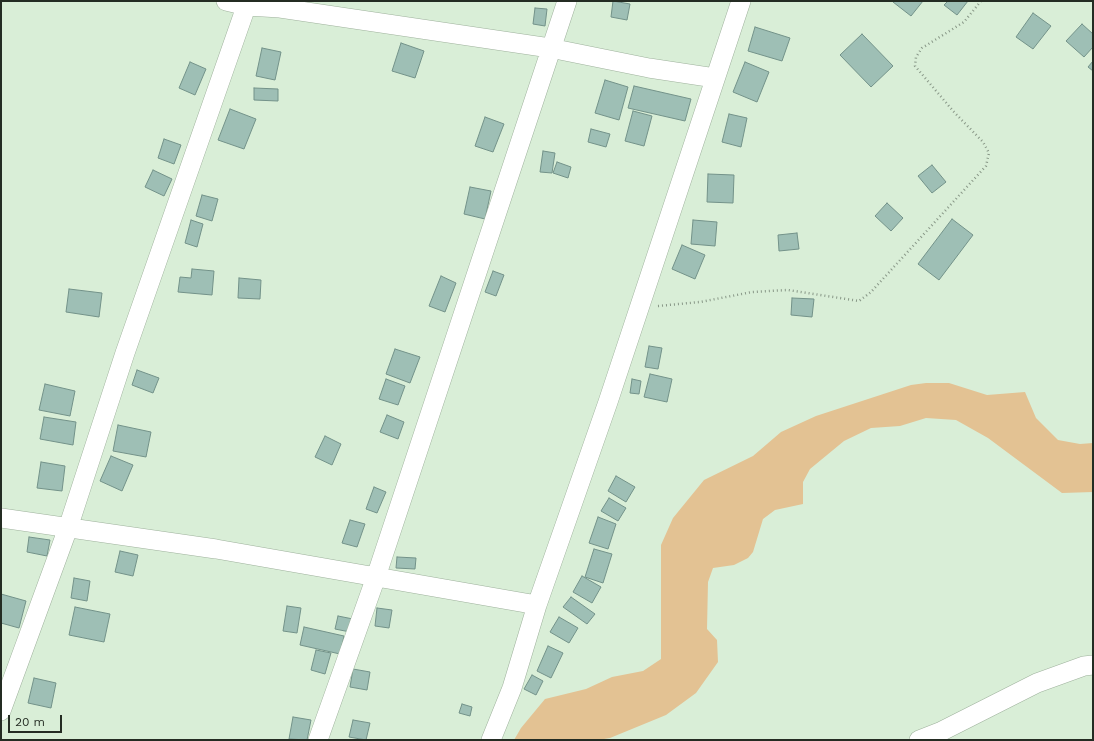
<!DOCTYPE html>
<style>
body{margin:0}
#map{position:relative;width:1094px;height:741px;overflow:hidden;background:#d9eed7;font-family:"Work Sans",sans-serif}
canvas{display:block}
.frame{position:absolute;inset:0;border:2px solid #242c23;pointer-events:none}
.scale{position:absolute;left:8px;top:715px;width:54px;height:18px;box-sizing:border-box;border:2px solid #242c23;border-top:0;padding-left:5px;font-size:12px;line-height:14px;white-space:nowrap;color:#242c23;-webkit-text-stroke:3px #d9eed7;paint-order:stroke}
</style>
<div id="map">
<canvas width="1094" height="741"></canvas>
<div class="frame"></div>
<div class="scale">20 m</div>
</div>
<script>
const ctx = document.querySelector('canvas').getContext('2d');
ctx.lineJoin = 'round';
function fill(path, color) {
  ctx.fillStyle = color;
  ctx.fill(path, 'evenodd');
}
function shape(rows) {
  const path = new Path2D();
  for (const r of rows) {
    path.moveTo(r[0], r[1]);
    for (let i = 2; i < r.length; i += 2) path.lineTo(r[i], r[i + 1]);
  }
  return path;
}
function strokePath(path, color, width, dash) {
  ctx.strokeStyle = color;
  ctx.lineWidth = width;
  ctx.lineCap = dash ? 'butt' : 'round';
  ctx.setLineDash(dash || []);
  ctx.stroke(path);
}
fill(shape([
 [926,383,949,383,987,395,1025,392,1036,418,1058,440,1080,444,1093,443,1093,492,1062,493,988,438,956,420,926,418,900,426,871,428,844,441,810,469,803,482,803,504,775,510,763,519,753,552,748,558,734,565,713,568,708,582,707,629,717,640,718,662,696,693,666,715,610,738,598,740,514,740,521,728,545,699,586,689,612,677,643,671,661,659,661,545,673,518,704,480,753,456,781,432,816,416,911,385]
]), '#e3c293');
const building = shape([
 [613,1,630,4,627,20,611,17,613,1],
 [894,1,923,1,911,16,893,2,894,1],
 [948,1,968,1,957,15,944,5,948,1],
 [535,8,547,9,545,26,533,24,535,8],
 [1033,13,1051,26,1033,49,1016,37,1033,13],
 [1082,24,1093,34,1093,47,1084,57,1066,41,1082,24],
 [755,27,790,38,782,61,748,51,755,27],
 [862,34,893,66,871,87,840,55,862,34],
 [401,43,424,51,415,78,392,71,401,43],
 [262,48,281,52,275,80,256,76,262,48],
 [1093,61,1093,71,1088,67,1093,61],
 [190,62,206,69,195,95,179,88,190,62],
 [745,62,769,72,757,102,733,92,745,62],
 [605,80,628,87,619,120,595,113,605,80],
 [634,86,691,99,685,121,628,108,634,86],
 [254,88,278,89,278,101,254,100,254,88],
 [230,109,256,119,244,149,218,140,230,109],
 [633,111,652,116,644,146,625,141,633,111],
 [729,114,747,118,741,147,722,142,729,114],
 [485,117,504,124,493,152,475,146,485,117],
 [591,129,610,134,606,147,588,142,591,129],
 [164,139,181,145,174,164,158,158,164,139],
 [543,151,555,153,552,173,540,172,543,151],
 [557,162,571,167,568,178,553,173,557,162],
 [932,165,946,182,932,193,918,176,932,165],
 [153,170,172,179,164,196,145,187,153,170],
 [708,174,734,175,733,203,707,202,708,174],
 [470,187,491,191,485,219,464,214,470,187],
 [202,195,218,199,212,221,196,216,202,195],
 [887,203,903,218,891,231,875,216,887,203],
 [952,219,973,235,939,280,918,264,952,219],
 [191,220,203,224,197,247,185,243,191,220],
 [693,220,717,222,715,246,691,244,693,220],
 [797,233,799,249,779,251,778,235,797,233],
 [682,245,705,255,695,279,672,269,682,245],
 [192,269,214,271,212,295,178,292,180,277,191,278,192,269],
 [493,271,504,275,496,296,485,292,493,271],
 [441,276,456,283,445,312,429,306,441,276],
 [239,278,261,280,260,299,238,298,239,278],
 [69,289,102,293,99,317,66,312,69,289],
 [792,298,814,299,812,317,791,315,792,298],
 [649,346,662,348,658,369,645,367,649,346],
 [395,349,420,357,410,383,386,374,395,349],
 [137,370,159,378,153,393,132,385,137,370],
 [650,374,672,379,667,402,644,397,650,374],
 [386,379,405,386,398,405,379,399,386,379],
 [632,379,641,381,639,394,630,393,632,379],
 [45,384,75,391,70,416,39,410,45,384],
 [387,415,404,422,398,439,380,432,387,415],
 [44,417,76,422,73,445,40,439,44,417],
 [118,425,151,432,146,457,113,451,118,425],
 [325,436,341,444,332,465,315,457,325,436],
 [111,456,133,465,122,491,100,481,111,456],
 [41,462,65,466,62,491,37,488,41,462],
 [616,476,635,487,626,502,608,491,616,476],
 [374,487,386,492,377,513,366,509,374,487],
 [609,498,626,508,618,521,601,511,609,498],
 [598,517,616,524,608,549,589,543,598,517],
 [350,520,365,524,357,547,342,543,350,520],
 [29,537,50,540,47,556,27,552,29,537],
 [594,549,612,554,603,583,585,577,594,549],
 [120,551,138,555,133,576,115,572,120,551],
 [397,557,416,558,415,569,396,568,397,557],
 [582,576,601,587,592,603,573,592,582,576],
 [74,578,90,581,87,601,71,598,74,578],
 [1,594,26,601,19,628,1,623,1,594],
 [571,597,595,614,587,624,563,607,571,597],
 [287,606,301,608,297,633,283,631,287,606],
 [75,607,110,614,104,642,69,635,75,607],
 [377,608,392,610,389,628,375,626,377,608],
 [338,616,353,619,350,632,335,629,338,616],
 [559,617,578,628,569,643,550,632,559,617],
 [304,627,344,636,340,654,300,645,304,627],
 [548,646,563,653,551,678,537,671,548,646],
 [316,650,331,653,325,674,311,670,316,650],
 [353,669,370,672,367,690,350,687,353,669],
 [532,675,543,681,536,695,524,689,532,675],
 [34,678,56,683,51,708,28,703,34,678],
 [462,704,472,707,470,716,459,713,462,704],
 [293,717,311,720,307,740,289,739,293,717],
 [353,720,370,723,366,740,349,737,353,720]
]);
fill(building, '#9ebfb5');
strokePath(building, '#739289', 1);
const street = shape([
 [226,1,247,6,280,8,550,48,649,68,715,78],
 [1,518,216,549,537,605,608,402,741,1],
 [1,711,68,528,125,353,248,1],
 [318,740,376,577,567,1],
 [491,740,512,688,537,605],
 [919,740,942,731,1037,683,1084,666,1093,665]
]);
strokePath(street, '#9eb19c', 20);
strokePath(shape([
 [658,306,700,302,752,292,788,290,859,301,871,292,986,166,989,153,983,142,954,112,915,66,916,57,922,48,964,22,981,1]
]), '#889787', 2.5, [1, 3]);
strokePath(street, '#fff', 19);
</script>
